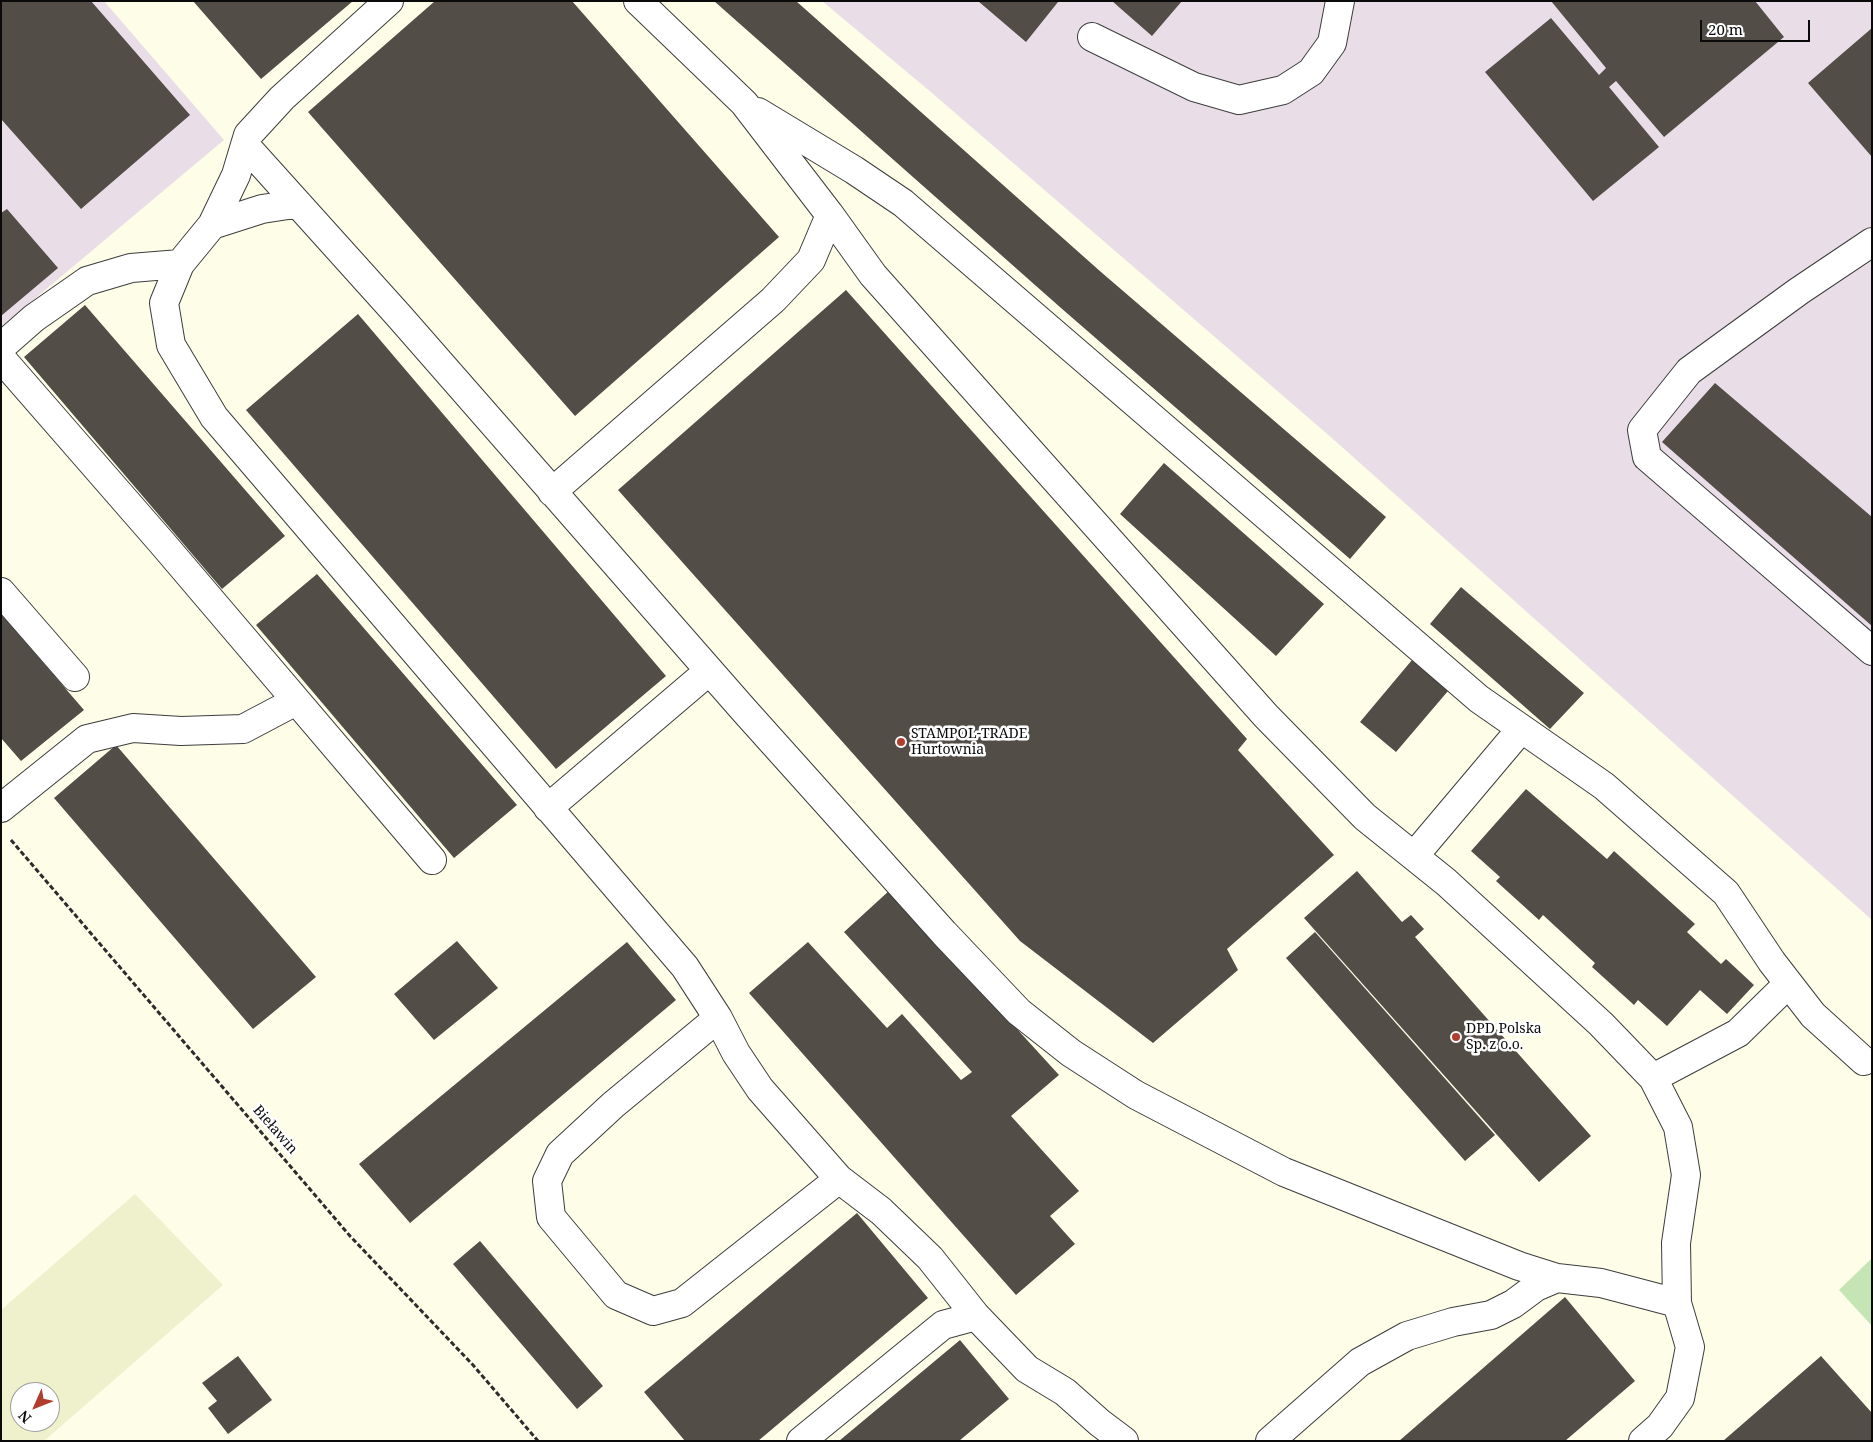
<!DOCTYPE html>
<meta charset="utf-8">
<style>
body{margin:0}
#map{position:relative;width:1873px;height:1442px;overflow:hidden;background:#fefde8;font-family:"Noto Serif",serif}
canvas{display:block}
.frame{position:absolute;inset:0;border:2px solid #0a0a0a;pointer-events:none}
.north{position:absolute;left:10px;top:1382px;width:50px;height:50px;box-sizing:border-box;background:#fff;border:1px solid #9d9d9d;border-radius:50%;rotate:226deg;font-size:14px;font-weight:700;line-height:20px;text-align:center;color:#0a0a0a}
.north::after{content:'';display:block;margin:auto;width:18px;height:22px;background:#b03d2d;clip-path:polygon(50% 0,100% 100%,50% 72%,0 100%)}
.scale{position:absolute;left:1700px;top:20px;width:110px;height:22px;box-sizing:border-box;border:2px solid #0a0a0a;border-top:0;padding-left:6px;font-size:15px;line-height:18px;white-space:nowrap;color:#0a0a0a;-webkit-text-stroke:4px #fff;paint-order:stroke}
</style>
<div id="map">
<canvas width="1873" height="1442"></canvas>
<div class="frame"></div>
<div class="north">N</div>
<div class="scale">20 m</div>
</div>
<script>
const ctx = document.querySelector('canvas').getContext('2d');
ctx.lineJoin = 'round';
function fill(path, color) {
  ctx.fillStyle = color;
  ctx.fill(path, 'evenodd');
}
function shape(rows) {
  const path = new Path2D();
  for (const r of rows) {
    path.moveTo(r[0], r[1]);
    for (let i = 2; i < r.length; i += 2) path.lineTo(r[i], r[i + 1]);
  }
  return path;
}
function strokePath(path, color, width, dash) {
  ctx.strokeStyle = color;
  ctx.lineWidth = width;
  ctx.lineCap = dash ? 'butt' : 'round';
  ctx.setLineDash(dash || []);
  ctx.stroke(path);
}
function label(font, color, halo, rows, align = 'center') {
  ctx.font = font + ' "Noto Serif",serif';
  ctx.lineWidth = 5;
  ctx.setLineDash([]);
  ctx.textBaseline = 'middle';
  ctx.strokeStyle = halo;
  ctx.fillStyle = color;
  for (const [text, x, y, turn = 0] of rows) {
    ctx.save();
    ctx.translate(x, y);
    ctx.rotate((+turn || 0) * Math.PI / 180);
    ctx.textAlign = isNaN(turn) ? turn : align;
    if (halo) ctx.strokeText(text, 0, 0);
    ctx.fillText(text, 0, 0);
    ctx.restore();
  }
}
fill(shape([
 [1,1,104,1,224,140,1,327],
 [822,1,1872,1,1872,920,1333,439,932,93]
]), '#e9dee8');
fill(shape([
 [135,1194,223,1285,44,1441,1,1441,1,1310],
 [20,1392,50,1392,50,1422,20,1422]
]), '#eef1cb');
fill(shape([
 [1872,1258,1872,1326,1839,1290]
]), '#c6e5b5');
fill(shape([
 [1,1,91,1,190,115,81,209,1,119],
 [193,1,353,1,261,79],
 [435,1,572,1,779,237,575,416,308,112],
 [714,1,796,1,1101,272,1386,517,1350,559,1061,308],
 [978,1,1057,1,1058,2,1026,42],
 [1112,1,1182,1,1152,36],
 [1551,1,1755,1,1784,37,1664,137,1616,81,1609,87,1659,147,1593,201,1485,72,1551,18,1599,75,1606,68],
 [1872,28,1872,157,1808,83],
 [7,209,58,268,1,316,1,213],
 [846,290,1247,739,1238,750,1334,855,1227,949,1238,970,1153,1043,1020,941,618,490],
 [85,305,285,536,222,589,24,357],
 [358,314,666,676,556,769,246,410],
 [1715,383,1872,517,1872,626,1662,442],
 [1164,463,1324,604,1276,656,1120,514],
 [317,574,517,805,454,858,256,625],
 [1461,587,1584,693,1550,729,1430,624],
 [1,614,84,710,21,761,1,738],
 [1412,660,1448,691,1396,752,1360,722],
 [116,745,316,977,253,1029,54,798],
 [1526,789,1607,859,1614,851,1695,924,1687,932,1721,964,1726,959,1754,985,1727,1014,1700,990,1667,1026,1638,1000,1634,1005,1592,967,1595,963,1543,915,1539,920,1496,881,1500,877,1471,851],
 [1357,871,1402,922,1411,915,1424,929,1415,937,1591,1136,1539,1182,1304,918],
 [890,890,1059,1075,1011,1116,1079,1191,1050,1216,1075,1244,1016,1295,749,993,808,942,887,1028,902,1014,961,1080,972,1072,844,932],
 [1315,932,1495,1135,1465,1161,1286,958],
 [457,941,498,988,434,1040,394,994],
 [627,942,676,1000,410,1223,359,1164],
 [857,1213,928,1298,758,1441,685,1441,644,1392],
 [480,1241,603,1386,577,1409,453,1264],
 [1565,1297,1635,1381,1565,1441,1399,1441],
 [960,1340,1009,1399,959,1441,839,1441],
 [238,1356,272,1400,228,1434,208,1408,217,1401,202,1383],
 [1821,1356,1872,1413,1872,1441,1723,1441]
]), '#524d47');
const minor = shape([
 [389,1,282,98,248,135,236,175,212,225,180,264,164,303,171,345,214,417,685,967,718,1018,736,1053,760,1089,839,1179,881,1211,930,1258,976,1316,1027,1369,1065,1392,1100,1423,1124,1441],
 [638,1,744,103,830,215,873,275,1266,716,1365,817,1446,882,1601,1024,1653,1078,1678,1127,1686,1175,1676,1243,1677,1303,1690,1347,1680,1398,1660,1426,1643,1441],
 [1092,37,1194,87,1239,100,1283,90,1311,72,1332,43,1340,1],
 [758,112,854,170,903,203,1479,699,1604,786,1726,893,1772,962,1813,1015,1864,1061],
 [245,145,399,316,743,709,944,933,1019,1012,1071,1053,1136,1095,1284,1172,1519,1266,1557,1278],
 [212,225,262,209,288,205,299,205],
 [1872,242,1799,291,1689,371,1642,430,1647,457,1872,651],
 [1,347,34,318,87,281,131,268,180,264],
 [1,358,163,544,432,860],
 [552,492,773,300,811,260,830,215],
 [1,592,75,677],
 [1,808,87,739,133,728,181,731,243,729,296,701],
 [548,808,709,671],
 [1414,856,1521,729],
 [718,1018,613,1105,560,1154,547,1181,551,1217,616,1295,653,1311,682,1303,839,1179],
 [1653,1078,1738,1033,1788,984],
 [801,1441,943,1325,976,1316],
 [1270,1441,1360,1362,1407,1336,1453,1322,1491,1315,1513,1304,1536,1287,1557,1278,1601,1283,1677,1303]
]);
strokePath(minor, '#3d3d3d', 30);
strokePath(shape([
 [11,840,350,1236,473,1365,538,1441]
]), '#2c2c2c', 3, [5, 2.5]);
strokePath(minor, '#fff', 28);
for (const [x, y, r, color] of [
 [901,742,5,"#b03d2d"],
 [1456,1037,5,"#b03d2d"]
]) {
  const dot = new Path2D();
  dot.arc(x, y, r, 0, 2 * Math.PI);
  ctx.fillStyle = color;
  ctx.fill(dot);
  strokePath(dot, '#fff', 2);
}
label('14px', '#0a0a0a', '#fff', [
 ["STAMPOL-TRADE",911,734],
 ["Hurtownia",911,750],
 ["DPD Polska",1466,1029],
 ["Sp. z o.o.",1466,1045]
], 'left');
label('14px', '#0a0a0a', '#fff', [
 ["Bieławin",275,1130,49]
]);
</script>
